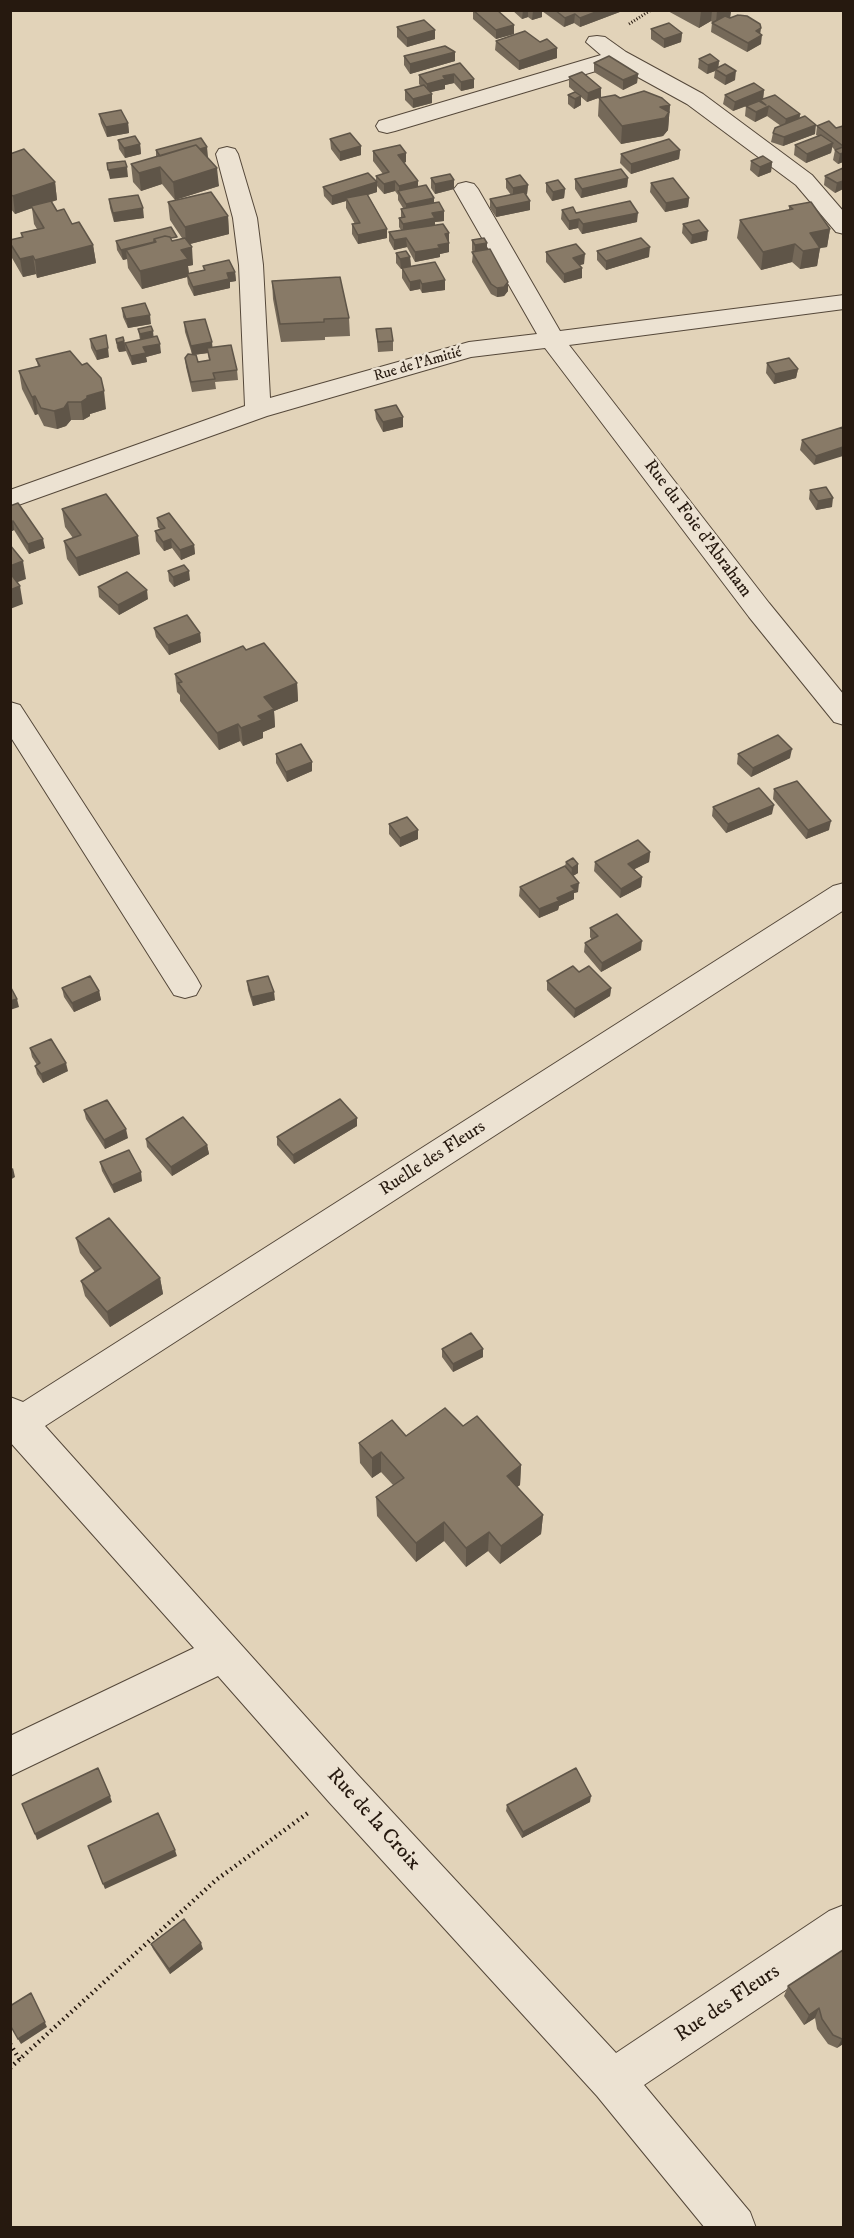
<!DOCTYPE html>
<meta charset="utf-8">
<style>
body{margin:0}
#map{position:relative;width:854px;height:2238px;overflow:hidden;background:#e2d3b9;font-family:"IM FELL DW Pica",serif}
canvas{display:block}
.frame{position:absolute;inset:0;border:12px solid #26190f;pointer-events:none}
</style>
<div id="map">
<canvas width="854" height="2238"></canvas>
<div class="frame"></div>
</div>
<script>
const ctx = document.querySelector('canvas').getContext('2d');
ctx.lineJoin = 'round';
function shape(rows) {
  const path = new Path2D();
  for (const r of rows) {
    path.moveTo(r[0], r[1]);
    for (let i = 2; i < r.length; i += 2) path.lineTo(r[i], r[i + 1]);
  }
  return path;
}
function strokePath(path, color, width, dash) {
  ctx.strokeStyle = color;
  ctx.lineWidth = width;
  ctx.lineCap = dash ? 'butt' : 'round';
  ctx.setLineDash(dash || []);
  ctx.stroke(path);
}
function fill(path, color) {
  ctx.fillStyle = color;
  ctx.fill(path, 'evenodd');
}
function label(font, color, halo, rows, align = 'center') {
  ctx.font = font + ' "IM FELL DW Pica",serif';
  ctx.lineWidth = 5;
  ctx.setLineDash([]);
  ctx.textBaseline = 'middle';
  ctx.strokeStyle = halo;
  ctx.fillStyle = color;
  for (const [text, x, y, turn = 0] of rows) {
    ctx.save();
    ctx.translate(x, y);
    ctx.rotate((+turn || 0) * Math.PI / 180);
    ctx.textAlign = isNaN(turn) ? turn : align;
    if (halo) ctx.strokeText(text, 0, 0);
    ctx.fillText(text, 0, 0);
    ctx.restore();
  }
}
const minor = shape([
 [597,36,605,37,626,52,703,94,812,175,844,212,844,234,836,232,796,185,687,104,616,65,395,131,387,133,379,131,376,126,379,121,601,55,586,42,589,37,597,36],
 [227,147,235,149,238,154,257,218,263,265,270,398,469,342,537,334,454,189,458,184,466,182,474,184,478,189,560,331,844,295,844,309,569,345,769,603,844,695,844,725,834,722,749,617,545,348,471,357,267,416,10,508,10,490,245,406,239,265,233,218,216,154,219,149,227,147],
 [10,702,20,705,196,977,201,986,196,995,185,998,174,995,10,736,10,702],
 [844,883,844,910,45,1426,357,1774,616,2053,829,1911,844,1905,844,1951,644,2085,750,2212,756,2228,705,2228,597,2096,329,1802,218,1676,10,1776,10,1736,194,1648,10,1442,10,1397,23,1402,833,886,844,883]
]);
strokePath(minor, '#55483a', 2);
strokePath(shape([
 [629,24,651,10]
]), '#26190f', 3, [1, 2]);
strokePath(shape([
 [10,2044,20,2060],
 [10,2068,216,1880,308,1813]
]), '#26190f', 4.5, [1.5, 4]);
fill(minor, '#ece2d2');
fill(shape([
 [473,10,514,25,514,34,496,39,473,19],
 [512,10,625,10,580,27,574,23,564,27,542,11,542,17,532,20,528,17,522,19],
 [666,10,731,10,730,18,760,33,761,44,747,52,711,32,712,23,713,23,711,21,699,28],
 [397,27,435,30,435,39,407,47,397,37],
 [651,29,682,33,681,42,664,48,651,39],
 [496,41,540,42,557,48,557,58,519,70,495,50],
 [404,56,455,61,410,74,404,65],
 [699,59,719,61,718,67,735,80,725,85,714,78,715,71,707,74,698,68],
 [460,63,474,79,474,88,461,91,454,83,445,85,445,89,430,92,432,94,432,103,413,108,405,100,405,90,421,86,419,84,419,75],
 [594,63,638,74,637,83,623,90,594,72],
 [569,77,601,88,601,97,587,102,581,97,581,105,574,109,568,104,568,95,576,93,569,87],
 [764,90,763,99,800,114,799,119,815,134,783,146,771,142,773,133,781,126,767,116,755,122,745,116,746,106,755,103,733,111,723,104,725,95],
 [599,98,620,98,670,105,668,130,663,136,621,144,598,116],
 [99,114,128,123,129,133,107,137,101,123],
 [817,126,836,128,843,126,843,162,838,164,833,160,835,150,832,147,831,153,806,163,794,155,795,145,818,136,816,135],
 [330,139,361,146,361,155,340,161,331,149],
 [118,140,140,144,141,154,125,158,119,149],
 [156,150,208,157,207,157,219,186,175,200,162,184,141,191,133,182,131,164,156,157],
 [680,150,679,159,631,174,620,163,621,154],
 [373,151,406,153,406,162,404,163,418,187,434,202,444,221,435,222,435,225,449,233,449,252,440,254,440,257,415,262,407,247,394,250,389,241,389,232,401,230,399,227,399,218,401,218,401,209,403,208,398,200,398,195,395,191,384,194,377,186,377,192,368,195,387,229,387,238,358,244,352,234,352,224,355,224,346,208,346,201,332,205,324,196,323,187,376,182,376,176,383,174,373,161],
 [10,154,55,182,57,200,51,202,57,211,72,224,93,245,96,263,37,278,36,274,23,277,12,258,10,240,22,237,21,233,37,229,34,224,32,208,15,214,10,208],
 [751,161,772,162,771,172,758,177,750,170],
 [843,168,843,189,835,193,824,185,825,176],
 [431,178,454,189,435,194,431,188],
 [628,178,627,187,581,198,575,189,575,179],
 [506,179,528,185,527,194,526,195,530,210,496,217,490,208,490,199,511,195,506,188],
 [546,183,565,189,564,198,552,201,546,192],
 [651,183,689,198,688,207,665,212,650,192],
 [109,199,144,218,114,222,110,208],
 [168,202,228,216,229,234,190,244,193,265,188,266,189,273,204,270,203,266,235,272,236,281,230,282,230,288,194,296,188,284,187,277,142,289,128,268,127,259,123,260,117,250,116,241,177,240,182,238,170,220],
 [789,206,830,229,827,247,820,248,817,266,800,269,792,262,761,270,737,238,740,220,789,210],
 [562,210,576,213,637,222,582,234,578,228,569,230,561,219],
 [683,224,707,240,691,244,682,233],
 [472,240,487,243,487,249,508,282,508,291,504,296,497,297,491,294,472,262,473,252,472,250],
 [597,251,649,257,606,270,597,260],
 [546,252,584,264,579,265,582,278,564,283,546,262],
 [396,253,410,257,411,267,445,290,422,293,420,289,410,291,402,278,402,269,401,269,396,263],
 [272,281,349,318,350,336,325,337,325,340,281,342,273,299],
 [122,308,151,324,128,328,123,317],
 [184,322,237,370,238,380,215,382,216,389,192,392,186,367,185,358,192,354,185,332],
 [208,353,209,360,198,362,194,355],
 [138,329,154,337,161,353,146,357,147,362,132,365,126,351,119,352,117,348,116,339,124,341,125,343,140,340],
 [376,329,393,341,393,351,378,352],
 [90,339,109,357,97,360,91,348],
 [36,359,106,409,90,414,90,416,83,420,71,420,66,426,57,429,44,426,38,414,35,415,22,389,19,371,38,366],
 [767,363,798,369,796,378,774,384,766,373],
 [375,410,403,427,383,432,376,419],
 [843,427,814,465,800,450,802,440],
 [810,490,832,507,816,510,809,499],
 [10,506,45,548,29,554,14,530,10,532],
 [62,509,140,554,79,576,67,559,64,541,73,538,65,527],
 [157,518,194,545,195,554,181,560,172,548,164,551,156,541,155,531,160,529,158,527],
 [168,571,190,580,174,587,169,581],
 [98,587,148,599,119,615,99,597],
 [154,628,200,633,201,642,169,655,156,637],
 [246,650,297,683,298,701,274,711,275,727,263,732,263,738,243,746,240,741,219,750,180,701,180,695,177,692,175,674],
 [276,754,312,762,312,771,287,782,276,763],
 [738,754,790,758,751,777,737,764],
 [774,789,829,830,806,839,773,799],
 [713,807,772,814,726,833,712,816],
 [389,824,418,830,418,839,400,847,389,834],
 [650,852,649,862,634,869,642,877,641,887,620,898,594,871,595,862],
 [566,862,578,864,578,873,573,876,578,892,574,893,574,899,559,906,558,910,539,918,519,896,520,887,565,866],
 [590,928,641,950,601,972,584,952,585,943,592,940,590,937],
 [579,972,611,988,610,996,574,1018,547,990,547,981],
 [247,981,275,1000,253,1006,248,990],
 [62,988,99,991,101,1000,74,1012,64,997],
 [30,1048,68,1071,43,1083,37,1074,35,1066,37,1065,32,1057],
 [84,1110,128,1138,105,1149,86,1119],
 [357,1126,294,1164,277,1145,277,1137],
 [146,1139,207,1145,209,1154,172,1176,147,1147],
 [100,1162,142,1181,114,1193,102,1171],
 [76,1238,160,1278,163,1294,110,1327,85,1296,81,1281,95,1272,80,1253],
 [442,1349,483,1349,483,1357,453,1372,442,1357],
 [463,1426,521,1465,520,1485,517,1487,543,1515,541,1534,500,1564,488,1551,466,1567,444,1541,416,1562,377,1516,376,1497,393,1485,381,1472,372,1478,360,1463,359,1443],
 [590,1802,522,1838,506,1811,507,1805],
 [151,1944,203,1949,170,1974,153,1949],
 [843,1951,843,2044,837,2048,828,2044,817,2029,815,2018,804,2025,784,1996,788,1986]
]), '#756959');
fill(shape([
 [523,10,528,10,528,17,522,19],
 [534,10,542,10,542,17,532,20,533,11],
 [601,10,625,10,580,27,580,18],
 [712,10,711,21,699,28,701,11],
 [717,10,731,10,730,19,716,24],
 [575,14,574,23,564,27,565,18],
 [514,25,514,34,496,39,496,30],
 [761,28,760,36,762,35,761,44,747,52,748,43,756,31],
 [435,30,435,39,407,47,407,38],
 [682,33,681,42,664,48,664,39],
 [557,48,557,58,519,70,519,61],
 [455,52,455,61,410,74,410,64],
 [719,61,718,70,715,69,715,71,707,74,708,65],
 [736,71,735,80,725,85,726,76],
 [454,74,454,83,445,85,445,89,427,93,427,84,443,76],
 [638,74,637,83,623,90,623,80],
 [474,79,474,88,461,91,461,82],
 [601,88,601,97,587,102,588,93],
 [764,90,763,99,733,111,735,102],
 [432,94,432,103,413,108,413,99],
 [581,96,581,105,574,109,575,99],
 [670,105,668,130,663,136,621,144,622,126,660,107],
 [769,106,767,116,755,122,756,112],
 [800,114,799,123,784,129,786,119],
 [128,123,129,133,107,137,106,127],
 [816,125,815,134,783,146,784,137],
 [833,143,831,153,806,163,807,154],
 [140,144,141,154,125,158,124,148],
 [361,146,361,155,340,161,340,152],
 [207,147,208,157,163,168,162,159],
 [680,150,679,159,631,174,631,164],
 [406,153,406,162,398,164,398,155],
 [843,153,843,162,838,164,840,154],
 [772,162,771,172,758,177,760,167],
 [127,167,128,177,110,179,108,170],
 [160,167,162,184,141,191,139,173],
 [217,168,219,186,175,200,173,182],
 [628,178,627,187,581,198,582,189],
 [454,180,454,189,435,194,435,184],
 [395,181,395,191,384,194,384,184],
 [418,181,418,191,399,192,399,186],
 [843,181,843,189,835,193,837,183],
 [55,182,57,200,33,208,31,206,32,208,15,214,13,196],
 [377,182,377,192,348,201,346,198,346,201,332,205,332,196],
 [528,185,527,194,513,198,513,188],
 [565,189,564,198,552,201,553,192],
 [434,198,434,207,406,213,406,204],
 [689,198,688,207,665,212,666,203],
 [530,201,530,210,496,217,496,208],
 [143,208,144,218,114,222,113,213],
 [444,211,444,221,435,222,435,228,403,234,403,224,432,213],
 [638,213,637,222,582,234,583,224],
 [228,216,229,234,186,245,185,227],
 [579,219,578,228,569,230,569,221],
 [387,229,387,238,358,244,358,235],
 [830,229,827,247,820,248,817,266,800,269,803,251,810,233],
 [708,231,707,240,691,244,692,235],
 [449,233,449,252,440,254,440,257,415,262,415,252,438,245,445,234],
 [406,238,407,247,394,250,394,240],
 [154,243,126,250,127,259,123,260,121,250],
 [487,243,487,252,475,255,475,245],
 [795,244,792,262,761,270,763,252],
 [93,245,96,263,37,278,35,260],
 [192,247,193,265,188,266,189,276,187,274,187,277,142,289,140,271,181,250],
 [650,247,649,257,606,270,606,261],
 [585,254,584,264,573,267,573,258],
 [33,256,36,274,23,277,20,259],
 [410,257,411,267,401,269,400,259],
 [582,268,582,278,564,283,564,274],
 [235,272,236,281,230,282,230,288,194,296,193,287,227,273],
 [420,280,420,289,410,291,410,282],
 [445,280,445,290,422,293,422,284],
 [508,282,508,291,504,296,497,297,497,288],
 [150,315,151,324,128,328,126,319],
 [153,331,154,340,141,343,140,334],
 [124,341,126,351,119,352,117,343],
 [212,342,213,352,207,348,208,353,192,355,191,346],
 [160,344,161,353,146,357,147,362,132,365,131,356,143,347],
 [108,348,109,357,97,360,96,351],
 [798,369,796,378,774,384,775,374],
 [104,391,106,409,90,414,90,416,83,420,81,402,87,396],
 [35,396,38,414,35,415,32,397],
 [68,402,71,420,66,426,57,429,54,411],
 [403,417,403,427,383,432,383,422],
 [843,447,843,456,814,465,816,456],
 [833,498,832,507,816,510,818,501],
 [13,521,14,530,10,532,10,522],
 [138,536,140,554,79,576,76,558],
 [43,539,45,548,29,554,28,544],
 [171,539,172,548,164,551,163,542],
 [194,545,195,554,181,560,180,550],
 [23,561,26,579,10,585,10,566],
 [189,571,190,580,174,587,173,577],
 [20,586,23,604,10,609,10,590],
 [147,590,148,599,119,615,118,605],
 [200,633,201,642,169,655,168,645],
 [297,683,298,701,274,711,275,727,263,732,263,738,243,746,241,728,258,716,264,697],
 [238,724,240,741,219,750,217,733],
 [792,749,790,758,751,777,753,768],
 [312,762,312,771,287,782,286,772],
 [774,805,772,814,726,833,728,824],
 [831,821,829,830,806,839,808,830],
 [418,830,418,839,400,847,400,838],
 [650,852,649,862,627,873,628,864],
 [578,864,578,873,571,877,572,868],
 [642,877,641,887,620,898,621,889],
 [579,883,578,892,574,893,574,899,559,906,558,910,539,918,539,909,557,898,571,886],
 [642,941,641,950,601,972,602,963],
 [611,988,610,996,574,1018,575,1009],
 [99,991,101,1000,74,1012,72,1003],
 [274,992,275,1000,253,1006,252,997],
 [17,999,19,1007,10,1010,10,1001],
 [66,1063,68,1071,43,1083,41,1074],
 [357,1118,357,1126,294,1164,293,1155],
 [126,1129,128,1138,105,1149,104,1140],
 [207,1145,209,1154,172,1176,171,1167],
 [13,1168,15,1177,10,1180,10,1170],
 [141,1172,142,1181,114,1193,112,1185],
 [160,1278,163,1294,110,1327,107,1312],
 [483,1349,483,1357,453,1372,453,1364],
 [381,1452,381,1472,372,1478,372,1458],
 [521,1465,520,1485,506,1495,507,1476],
 [543,1515,541,1534,500,1564,501,1546],
 [444,1522,444,1541,416,1562,416,1543],
 [489,1532,488,1551,466,1567,466,1548],
 [110,1796,112,1802,37,1840,35,1834],
 [591,1796,590,1802,522,1838,523,1832],
 [175,1850,177,1856,105,1889,103,1884],
 [201,1943,203,1949,170,1974,169,1969],
 [31,1993,47,2027,21,2044,18,2039],
 [819,2008,815,2018,804,2025,809,2015],
 [843,2038,843,2044,837,2048,842,2039]
]), '#5f5548');
const building = shape([
 [473,10,497,10,514,25,496,30,473,10],
 [555,10,601,10,580,18,575,14,565,18,555,10],
 [738,15,747,16,760,24,761,28,756,31,762,35,748,43,712,23,725,16,730,18,738,15],
 [424,20,435,30,407,38,397,27,424,20],
 [669,23,682,33,664,39,651,29,669,23],
 [525,31,540,42,547,39,557,48,519,61,496,41,525,31],
 [445,46,455,52,410,64,404,56,445,46],
 [710,54,719,61,708,65,699,59,710,54],
 [609,56,638,74,623,80,594,63,609,56],
 [460,63,474,79,461,82,454,74,443,76,445,79,427,84,419,75,460,63],
 [725,64,736,71,726,76,715,69,725,64],
 [582,72,601,88,588,93,569,77,582,72],
 [754,83,764,90,735,102,725,95,754,83],
 [424,85,432,94,413,99,405,90,424,85],
 [644,91,662,98,670,105,660,107,669,112,665,118,622,126,599,98,615,95,620,98,644,91],
 [575,92,581,96,575,99,568,95,575,92],
 [775,95,800,114,786,119,769,106,756,112,746,106,759,101,766,105,760,100,775,95],
 [121,110,128,123,106,127,99,114,121,110],
 [805,116,816,125,784,137,773,133,775,128,805,116],
 [829,121,836,128,843,126,843,146,817,126,829,121],
 [350,133,361,146,340,152,330,139,350,133],
 [821,135,833,143,807,154,795,145,821,135],
 [135,136,140,144,124,148,118,140,135,136],
 [201,138,207,147,200,149,196,145,160,156,156,150,201,138],
 [669,139,680,150,631,164,621,154,669,139],
 [196,145,217,168,173,182,160,167,139,173,131,164,196,145],
 [400,145,406,153,398,155,418,181,399,186,395,181,384,184,376,176,389,172,373,151,400,145],
 [843,147,843,153,840,154,835,150,843,147],
 [24,149,55,182,13,196,10,194,10,154,24,149],
 [763,156,772,162,760,167,751,161,763,156],
 [125,161,127,167,108,170,107,163,125,161],
 [843,168,843,181,837,183,825,176,843,168],
 [621,169,628,178,582,189,575,179,621,169],
 [368,173,377,182,332,196,323,187,368,173],
 [450,174,454,180,435,184,431,178,450,174],
 [520,175,528,185,513,188,506,179,520,175],
 [673,178,689,198,666,203,651,183,673,178],
 [558,180,565,189,553,192,546,183,558,180],
 [426,185,434,198,406,204,398,191,426,185],
 [211,192,228,216,185,227,168,202,211,192],
 [524,192,530,201,496,208,490,199,524,192],
 [367,194,387,229,358,235,352,224,360,223,346,198,367,194],
 [138,195,143,208,113,213,109,199,138,195],
 [51,201,57,211,64,209,72,224,79,222,93,245,35,260,33,256,20,259,10,243,10,240,23,237,21,233,44,228,31,206,51,201],
 [630,201,638,213,583,224,579,219,569,221,562,210,573,207,576,213,630,201],
 [439,202,444,211,432,213,435,218,403,224,399,218,405,217,401,209,439,202],
 [811,202,830,229,810,233,820,248,803,251,795,244,763,252,740,220,793,209,789,206,811,202],
 [699,220,708,231,692,235,683,224,699,220],
 [443,224,449,233,445,234,449,243,438,245,440,248,415,252,406,238,394,240,389,232,443,224],
 [171,227,177,237,171,238,170,237,165,236,154,239,154,242,121,250,116,241,171,227],
 [165,236,170,237,172,241,185,238,192,247,181,250,188,259,140,271,126,250,156,242,154,239,165,236],
 [484,238,487,243,475,245,472,240,484,238],
 [641,238,650,247,606,261,597,251,641,238],
 [576,244,585,254,573,258,582,268,564,274,546,252,576,244],
 [490,249,508,282,504,287,497,288,491,284,472,252,490,249],
 [406,251,410,257,400,259,396,253,406,251],
 [229,260,235,272,227,273,229,279,193,287,187,274,205,270,203,266,229,260],
 [435,262,445,280,422,284,420,280,410,282,402,268,435,262],
 [340,277,349,318,324,319,324,322,280,324,272,281,340,277],
 [145,303,150,315,126,319,122,308,145,303],
 [205,319,212,342,191,346,184,322,205,319],
 [151,326,153,331,140,334,138,329,151,326],
 [391,328,393,341,378,342,376,329,391,328],
 [106,335,108,348,96,351,90,339,106,335],
 [157,336,160,344,143,347,146,353,131,356,125,343,157,336],
 [123,337,124,341,117,343,116,339,123,337],
 [231,345,237,370,213,373,215,379,191,382,185,358,188,354,196,355,198,362,210,360,207,348,231,345],
 [70,351,82,365,87,363,101,378,104,391,87,396,87,398,81,402,68,402,64,408,54,411,41,408,35,396,32,397,19,371,40,366,36,359,70,351],
 [789,358,798,369,775,374,767,363,789,358],
 [396,405,403,417,383,422,375,410,396,405],
 [843,427,843,447,816,456,802,440,843,427],
 [826,487,833,498,818,501,810,490,826,487],
 [106,494,138,536,76,558,64,541,81,535,62,509,106,494],
 [18,503,43,539,28,544,13,521,10,522,10,506,18,503],
 [169,513,194,545,180,550,171,539,163,542,155,531,165,528,157,518,169,513],
 [10,545,23,561,10,566,10,545],
 [184,565,189,571,173,577,168,571,184,565],
 [127,572,147,590,118,605,98,587,127,572],
 [10,573,20,586,10,590,10,573],
 [187,615,200,633,168,645,154,628,187,615],
 [264,643,297,683,264,697,274,709,258,716,262,720,241,728,238,724,217,733,178,683,182,682,175,674,243,646,246,650,264,643],
 [778,735,792,749,753,768,738,754,778,735],
 [301,744,312,762,286,772,276,754,301,744],
 [797,781,831,821,808,830,774,789,797,781],
 [759,788,774,805,728,824,713,807,759,788],
 [407,817,418,830,400,838,389,824,407,817],
 [638,840,650,852,628,864,642,877,621,889,595,862,638,840],
 [573,858,578,864,572,868,566,862,573,858],
 [565,866,579,883,571,886,575,890,557,898,559,901,539,909,520,887,565,866],
 [617,914,642,941,602,963,585,943,598,936,590,928,617,914],
 [573,966,579,972,589,966,611,988,575,1009,547,981,573,966],
 [90,976,99,991,72,1003,62,988,90,976],
 [268,976,274,992,252,997,247,981,268,976],
 [10,986,17,999,10,1001,10,986],
 [51,1039,66,1063,41,1074,35,1066,40,1063,30,1048,51,1039],
 [340,1099,357,1118,293,1155,277,1137,340,1099],
 [107,1100,126,1129,104,1140,84,1110,107,1100],
 [183,1117,207,1145,171,1167,146,1139,183,1117],
 [129,1150,141,1172,112,1185,100,1162,129,1150],
 [109,1218,160,1278,107,1312,81,1281,101,1268,76,1238,109,1218],
 [471,1333,483,1349,453,1364,442,1349,471,1333],
 [445,1408,463,1426,477,1416,521,1465,507,1476,543,1515,501,1546,489,1532,466,1548,444,1522,416,1543,376,1497,404,1478,381,1452,372,1458,359,1443,392,1420,406,1436,445,1408],
 [98,1768,110,1796,35,1834,22,1804,98,1768],
 [576,1768,591,1796,523,1832,507,1805,576,1768],
 [158,1813,175,1850,103,1884,88,1846,158,1813],
 [184,1919,201,1943,169,1969,151,1944,184,1919],
 [843,1950,843,2038,842,2039,833,2035,822,2019,819,2008,809,2015,788,1986,843,1950],
 [31,1993,45,2022,18,2039,10,2025,10,2006,31,1993]
]);
fill(building, '#887a67');
strokePath(building, '#5f5548', 1.5);
label('15px', '#26190f', '#ece2d2', [
 ["Rue de l'Amitié",418,365,-16]
]);
label('18px', '#26190f', '#ece2d2', [
 ["Rue du Foie d'Abraham",697,529,53],
 ["Ruelle des Fleurs",433,1159,-33]
]);
label('21px', '#26190f', '#ece2d2', [
 ["Rue de la Croix",373,1820,48],
 ["Rue des Fleurs",728,2004,-34]
]);
</script>
